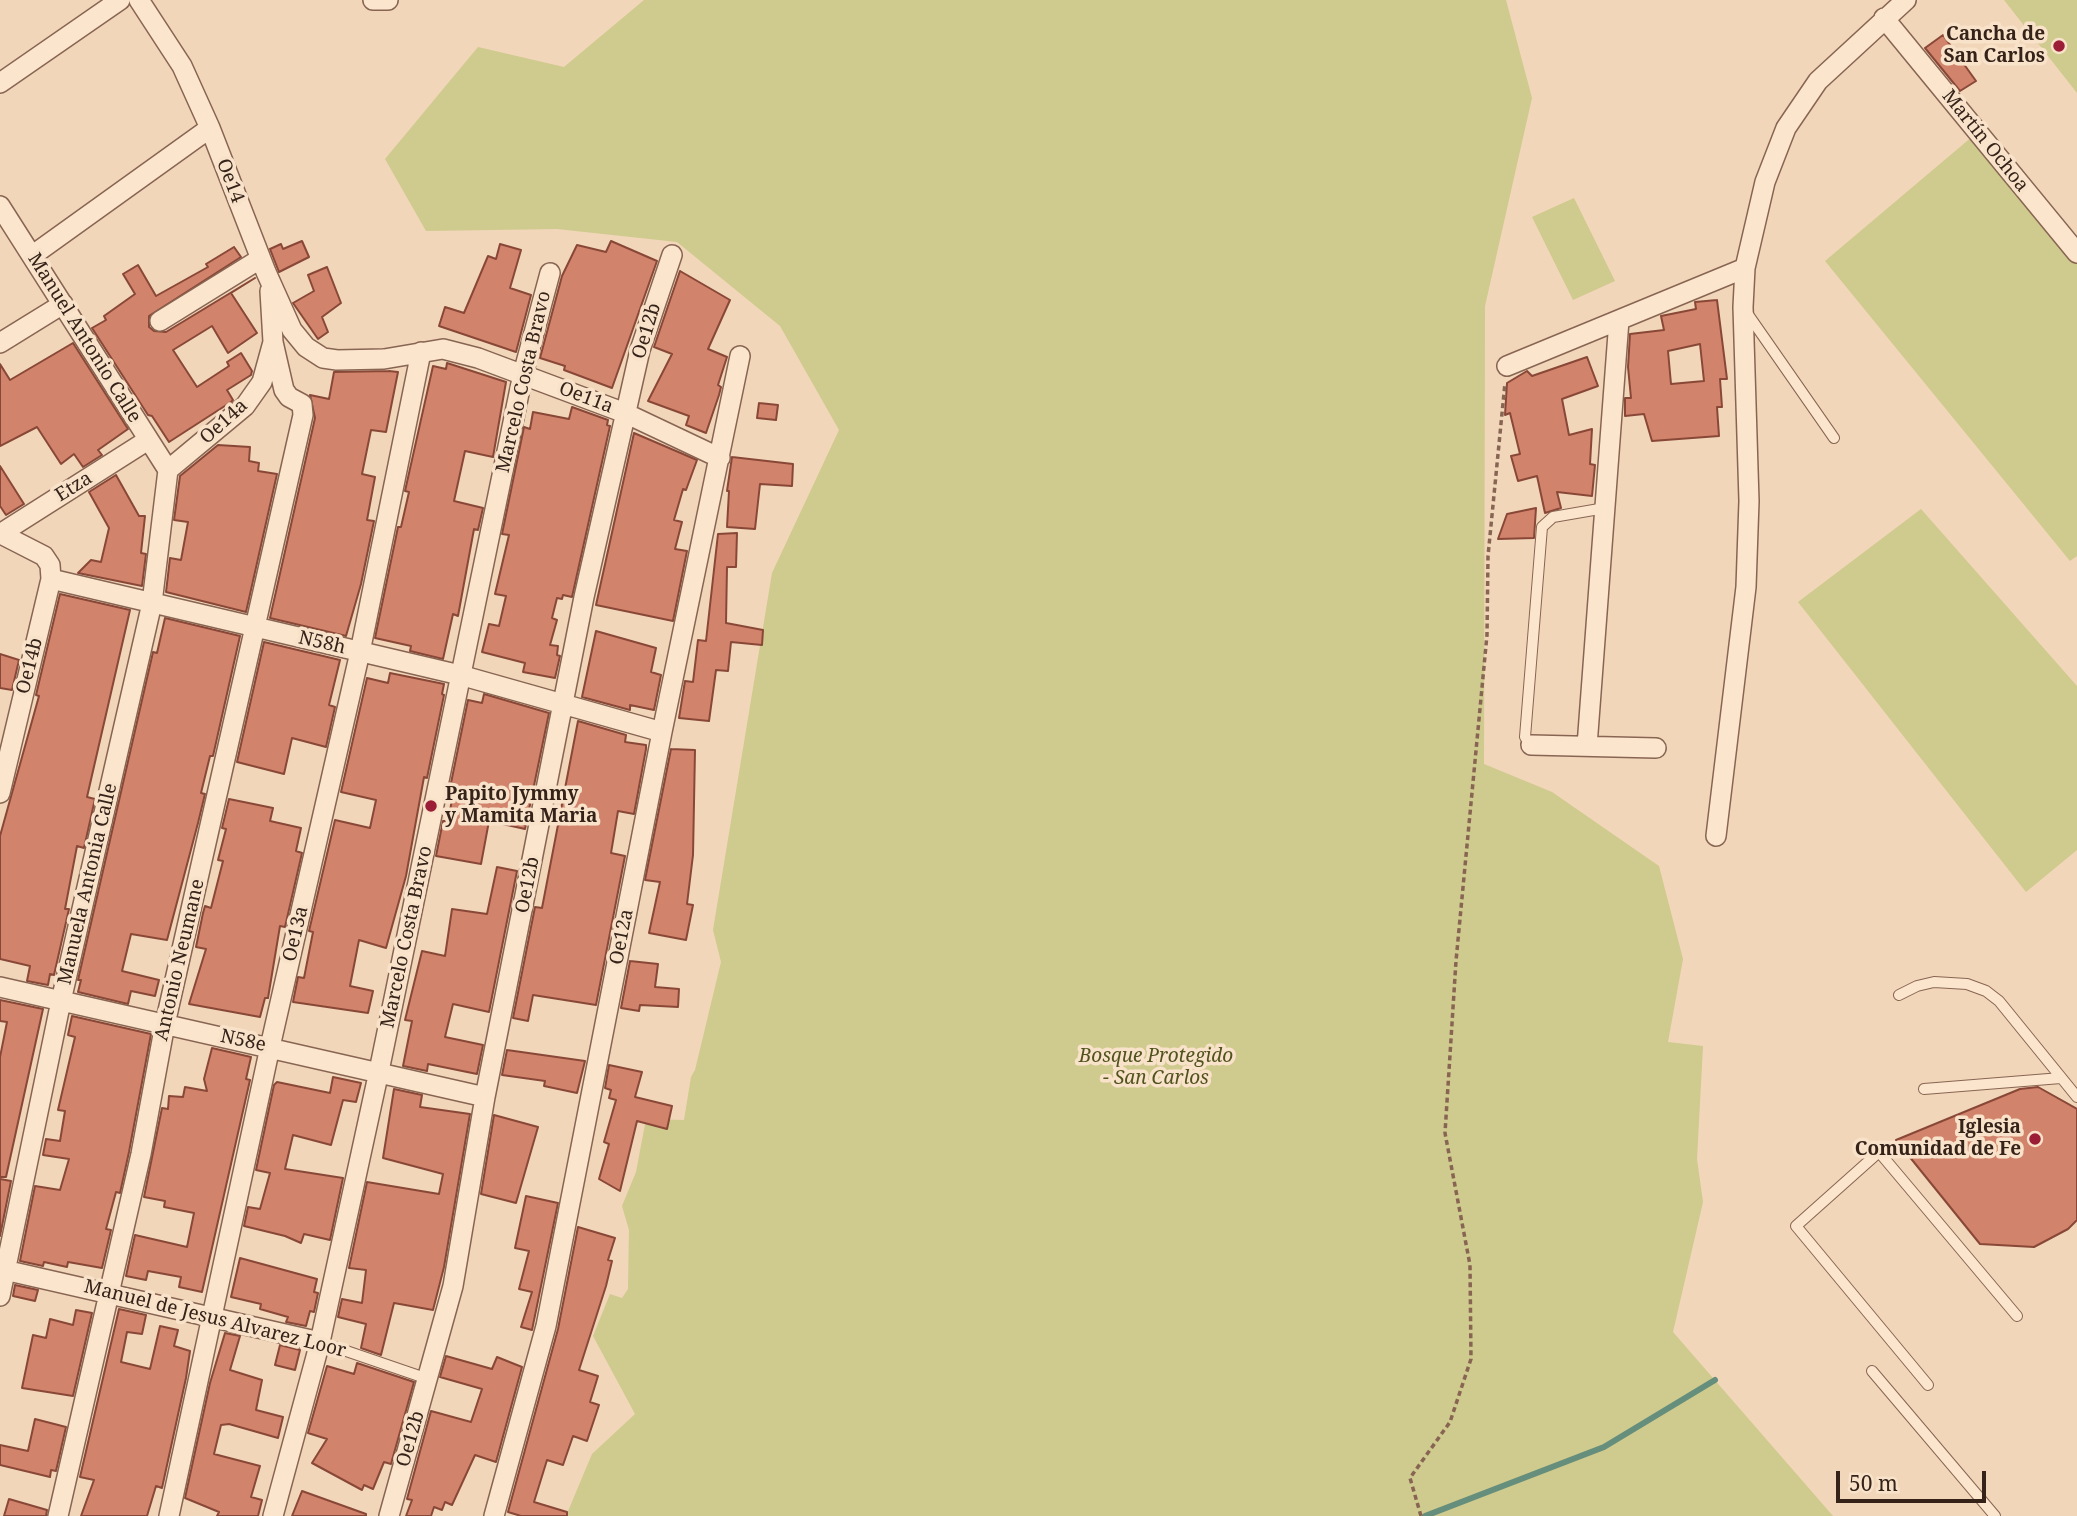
<!DOCTYPE html>
<meta charset="utf-8">
<style>
body{margin:0}
#map{position:relative;width:2077px;height:1516px;overflow:hidden;background:#f1d6b9;font-family:"Noto Serif",serif}
canvas{display:block}
.scale{position:absolute;left:1836px;top:1471px;width:150px;height:32px;box-sizing:border-box;border:4px solid #352219;border-top:0;padding-left:9px;font-size:21px;line-height:24px;white-space:nowrap;color:#352219;-webkit-text-stroke:5px #f8e2c9;paint-order:stroke}
</style>
<div id="map">
<canvas width="2077" height="1516"></canvas>
<div class="scale">50 m</div>
</div>
<script>
const ctx = document.querySelector('canvas').getContext('2d');
ctx.lineJoin = 'round';
function fill(path, color) {
  ctx.fillStyle = color;
  ctx.fill(path, 'evenodd');
}
function shape(rows) {
  const path = new Path2D();
  for (const r of rows) {
    path.moveTo(r[0], r[1]);
    for (let i = 2; i < r.length; i += 2) path.lineTo(r[i], r[i + 1]);
  }
  return path;
}
function strokePath(path, color, width, dash) {
  ctx.strokeStyle = color;
  ctx.lineWidth = width;
  ctx.lineCap = dash ? 'butt' : 'round';
  ctx.setLineDash(dash || []);
  ctx.stroke(path);
}
function label(font, color, halo, rows, align = 'center') {
  ctx.font = font + ' "Noto Serif",serif';
  ctx.lineWidth = 7;
  ctx.setLineDash([]);
  ctx.textBaseline = 'middle';
  ctx.strokeStyle = halo;
  ctx.fillStyle = color;
  for (const [text, x, y, turn = 0] of rows) {
    ctx.save();
    ctx.translate(x, y);
    ctx.rotate((+turn || 0) * Math.PI / 180);
    ctx.textAlign = isNaN(turn) ? turn : align;
    if (halo) ctx.strokeText(text, 0, 0);
    ctx.fillText(text, 0, 0);
    ctx.restore();
  }
}
fill(shape([
 [644,0,1506,0,1532,98,1485,306,1484,764,1552,792,1659,866,1683,959,1668,1042,1703,1046,1697,1159,1703,1202,1673,1332,1833,1516,566,1516,592,1454,635,1414,593,1336,610,1294,622,1298,628,1289,629,1230,622,1206,636,1172,646,1119,684,1120,691,1077,695,1070,721,962,713,930,772,573,839,430,780,326,677,242,557,229,426,231,385,159,478,47,564,67],
 [2004,0,2077,0,2077,93],
 [1973,136,2077,262,2077,556,2070,561,1825,261],
 [1574,198,1615,281,1573,300,1532,217],
 [1921,509,2077,686,2077,850,2026,892,1798,602]
]), '#cfca8d');
strokePath(shape([
 [1425,1516,1604,1447,1715,1380]
]), '#658e7c', 6);
const building = shape([
 [1943,35,1976,81,1960,91,1925,48,1943,35],
 [302,241,309,257,279,272,270,249,281,244,283,249,302,241],
 [611,241,657,261,612,388,564,370,565,366,540,358,562,276,577,245,606,252,611,241],
 [500,244,521,250,510,288,531,295,516,352,439,326,445,307,464,313,488,256,496,259,500,244],
 [234,247,241,257,149,316,149,327,154,331,166,332,255,278,231,293,257,333,228,353,212,326,173,350,197,387,229,366,227,362,241,353,252,371,251,375,227,390,233,400,231,402,169,442,152,416,148,415,92,328,106,320,104,316,135,294,123,274,138,265,156,296,208,267,206,264,234,247],
 [327,267,341,303,322,317,328,332,318,339,293,303,314,291,308,275,327,267],
 [680,271,730,300,708,349,727,357,718,385,721,387,719,395,706,433,686,425,689,416,648,401,672,354,654,347,680,271],
 [1717,300,1727,379,1720,379,1722,407,1717,407,1719,436,1652,441,1644,414,1625,416,1625,398,1631,398,1628,367,1630,334,1664,330,1661,316,1696,309,1695,302,1717,300],
 [1700,344,1704,381,1671,384,1668,351,1700,344],
 [73,343,128,429,98,450,102,455,83,467,74,454,61,464,37,427,0,446,0,364,10,380,73,343],
 [1587,357,1598,386,1562,399,1569,435,1592,429,1590,464,1595,465,1592,496,1557,492,1561,508,1545,513,1537,476,1518,481,1511,456,1520,454,1510,413,1505,415,1507,383,1527,371,1532,376,1587,357],
 [447,363,506,382,493,457,465,451,454,501,483,508,478,530,474,529,458,616,453,614,443,659,410,651,411,646,375,638,398,527,401,527,409,492,405,491,433,366,446,369,447,363],
 [389,371,398,372,386,432,371,430,362,474,375,477,367,520,374,521,361,584,346,636,270,618,315,418,310,395,329,399,334,372,389,371],
 [759,403,778,405,776,420,757,418,759,403],
 [572,407,608,420,607,425,610,426,572,597,563,595,562,599,557,598,552,618,557,620,550,645,558,646,557,655,560,656,555,678,523,672,525,663,482,652,489,624,499,626,506,596,495,594,509,535,502,534,524,427,530,429,533,412,569,419,572,407],
 [634,433,697,460,686,490,683,489,674,520,682,522,675,549,687,551,673,621,596,605,634,433],
 [218,445,250,447,249,461,259,463,258,471,277,474,246,612,166,592,170,558,181,560,188,522,174,520,180,476,218,445],
 [732,457,793,464,792,486,760,484,755,529,727,527,729,491,727,491,732,457],
 [0,466,24,504,6,515,0,506,0,466],
 [116,475,139,516,145,516,141,553,146,554,142,586,78,573,91,560,101,562,109,528,89,492,116,475],
 [1536,508,1534,538,1498,539,1507,514,1536,508],
 [737,533,736,567,727,567,726,623,763,630,762,645,731,642,728,671,716,670,709,721,679,718,685,681,693,682,698,640,706,641,718,534,737,533],
 [60,594,130,610,87,797,95,799,84,848,77,846,65,909,69,909,54,975,50,974,48,985,27,981,30,966,0,959,0,836,39,696,36,695,60,594],
 [165,618,240,636,213,756,210,756,201,793,205,794,198,823,167,940,131,934,122,971,159,980,155,996,131,991,128,1004,78,992,81,980,78,980,153,652,157,653,165,618],
 [596,631,656,648,651,672,661,675,654,710,630,705,630,710,582,697,596,631],
 [264,642,340,660,329,705,335,707,326,747,292,738,284,774,237,762,264,642],
 [0,654,19,660,12,690,0,688,0,654],
 [390,673,444,684,442,694,444,695,427,778,424,777,406,876,386,948,359,940,350,986,373,991,368,1013,293,1002,298,977,304,978,313,932,309,931,335,820,370,828,376,800,341,792,367,678,388,683,390,673],
 [484,694,549,713,525,829,489,821,481,864,436,856,443,821,448,821,455,784,451,783,468,700,482,703,484,694],
 [578,721,626,735,625,742,646,745,646,749,634,814,618,811,611,853,625,856,596,1005,533,995,528,1021,513,1018,535,907,542,908,578,721],
 [671,749,695,750,693,855,687,904,693,905,686,940,649,933,660,882,645,880,671,749],
 [229,799,273,808,270,821,301,828,296,851,302,853,285,927,280,926,268,998,265,998,260,1017,189,1004,206,949,196,947,203,913,205,906,211,908,223,861,218,860,226,829,222,828,229,799],
 [497,867,517,871,489,1012,453,1004,445,1037,483,1045,477,1074,428,1064,427,1071,403,1066,412,1021,405,1020,422,951,445,956,452,909,487,914,497,867],
 [630,961,658,964,655,987,679,989,678,1007,640,1005,639,1011,621,1008,630,961],
 [0,1000,43,1009,6,1177,0,1177,0,1057,7,1022,0,1021,0,1000],
 [72,1016,151,1034,129,1152,120,1193,116,1192,106,1229,111,1230,102,1268,68,1262,67,1267,44,1262,43,1266,20,1261,35,1186,60,1190,69,1159,43,1155,46,1139,60,1141,65,1111,58,1110,75,1037,68,1035,72,1016],
 [212,1048,251,1057,246,1079,250,1080,202,1292,179,1287,181,1277,148,1271,146,1280,126,1276,135,1235,187,1247,194,1213,164,1207,165,1201,144,1197,162,1108,168,1109,169,1096,183,1097,185,1087,207,1091,204,1079,212,1048],
 [507,1050,585,1061,577,1093,544,1086,545,1081,502,1075,507,1050],
 [609,1065,642,1072,635,1097,672,1106,667,1129,637,1121,620,1191,599,1179,609,1144,604,1142,616,1100,609,1098,611,1090,605,1088,609,1065],
 [333,1077,361,1083,356,1102,343,1100,331,1145,293,1135,285,1169,343,1178,330,1240,304,1234,301,1243,285,1236,244,1226,248,1207,260,1209,270,1173,256,1170,274,1085,277,1082,330,1093,333,1077],
 [2038,1087,2077,1109,2077,1220,2068,1229,2034,1247,1980,1244,1896,1140,2020,1089,2038,1087],
 [394,1089,422,1095,420,1107,470,1114,444,1267,433,1310,394,1303,381,1355,361,1348,366,1324,338,1317,342,1299,362,1303,366,1270,349,1268,367,1182,439,1194,443,1174,383,1158,394,1089],
 [494,1115,538,1127,516,1203,481,1194,494,1115],
 [0,1179,11,1181,0,1236,0,1179],
 [526,1196,558,1203,532,1330,521,1327,532,1292,519,1289,529,1251,515,1248,526,1196],
 [578,1227,615,1238,608,1260,612,1261,606,1286,579,1370,598,1376,590,1402,599,1405,587,1441,573,1436,563,1465,547,1460,534,1502,567,1512,567,1516,521,1516,508,1512,558,1329,578,1227],
 [240,1258,317,1279,314,1292,318,1293,314,1312,310,1311,306,1326,286,1322,288,1317,260,1309,261,1304,231,1297,240,1258],
 [15,1285,38,1290,35,1301,13,1296,15,1285],
 [119,1309,146,1315,142,1334,127,1332,121,1362,150,1369,160,1326,178,1330,174,1346,190,1351,186,1378,162,1488,156,1486,147,1516,81,1516,94,1480,80,1477,119,1309],
 [76,1310,92,1313,73,1396,22,1388,33,1335,46,1338,50,1319,73,1325,76,1310],
 [225,1333,240,1336,230,1370,262,1380,256,1410,283,1417,278,1438,229,1424,221,1425,214,1454,260,1466,251,1497,262,1500,258,1516,217,1516,219,1512,185,1498,210,1383,225,1333],
 [280,1345,300,1350,295,1370,275,1365,280,1345],
 [446,1356,492,1369,497,1357,522,1367,496,1462,475,1455,452,1505,445,1502,442,1510,434,1507,431,1516,406,1516,412,1500,407,1499,431,1411,471,1422,482,1389,440,1377,446,1356],
 [357,1363,414,1382,391,1464,384,1462,373,1489,364,1485,362,1490,312,1463,327,1439,308,1433,327,1366,354,1374,357,1363],
 [35,1419,66,1427,56,1471,51,1470,50,1477,0,1465,0,1445,28,1451,35,1419],
 [302,1491,366,1514,366,1516,292,1516,302,1491],
 [9,1499,47,1510,46,1516,4,1516,9,1499]
]);
fill(building, '#d2836b');
strokePath(building, '#894837', 2);
const lane = shape([
 [1747,313,1834,438],
 [1531,745,1525,737,1542,527,1553,517,1605,508],
 [1899,995,1917,986,1934,982,1967,984,1986,991,1999,1001,2077,1097],
 [1924,1089,2061,1078],
 [320,1342,428,1379],
 [1872,1371,1995,1516],
 [1928,1385,1796,1226,1879,1152,2017,1316]
]);
const street = shape([
 [139,0,182,66,210,128,266,272,292,330,306,347,323,358,337,360,384,359,443,349,478,358,625,413,720,458],
 [373,0,388,0],
 [1884,18,2077,253],
 [0,83,120,0],
 [0,206,168,470],
 [33,255,210,128],
 [160,321,260,259],
 [0,343,63,304],
 [1507,366,1745,268],
 [168,470,245,406,262,382,273,342,270,291],
 [0,534,148,440],
 [51,579,460,675,662,732],
 [1531,745,1656,748],
 [1587,746,1619,320],
 [0,793,51,579,50,565,44,556,1,534],
 [1716,836,1746,587,1749,501,1743,307,1745,268,1765,182,1786,128,1818,81,1906,0],
 [0,987,485,1097],
 [0,1269,320,1342],
 [0,1296,61,1001,152,603,168,470],
 [58,1516,141,1154,165,1024,303,415,302,404,289,397,284,390,273,342],
 [169,1516,270,1047,360,652,421,352],
 [273,1516,320,1342,379,1071,523,374,550,273],
 [389,1516,453,1286,485,1097,584,597,640,350,672,255],
 [494,1516,546,1326,662,732,740,356]
]);
strokePath(lane, '#886553', 12);
strokePath(street, '#886553', 22);
strokePath(shape([
 [1421,1516,1410,1478,1450,1422,1471,1359,1470,1265,1445,1133,1456,961,1487,635,1488,556,1505,383]
]), '#886553', 3.5, [5, 3.5]);
strokePath(lane, '#fbe5cc', 10);
strokePath(street, '#fbe5cc', 19);
for (const [x, y, r, color] of [
 [2059,46,7,"#9b1e36"],
 [431,806,7,"#9b1e36"],
 [2035,1139,7,"#9b1e36"]
]) {
  const dot = new Path2D();
  dot.arc(x, y, r, 0, 2 * Math.PI);
  ctx.fillStyle = color;
  ctx.fill(dot);
  strokePath(dot, '#f8e2c9', 2.5);
}
label('bold 19px', '#352219', '#f8e2c9', [
 ["Cancha de",2045,35],
 ["San Carlos",2045,57],
 ["Papito Jymmy",445,795,"left"],
 ["y Mamita Maria",445,817,"left"],
 ["Iglesia",2021,1128],
 ["Comunidad de Fe",2021,1150]
], 'right');
label('19px', '#352219', '#f8e2c9', [
 ["Martín Ochoa",1985,141,51],
 ["Oe14",230,181,69],
 ["Oe12b",647,331,-73],
 ["Manuel Antonio Calle",84,338,58],
 ["Marcelo Costa Bravo",524,382,-77],
 ["Oe11a",586,398,21],
 ["Oe14a",224,422,-42],
 ["Etza",74,487,-32],
 ["N58h",322,643,13],
 ["Oe14b",30,666,-76],
 ["Manuela Antonia Calle",88,884,-77],
 ["Oe12b",528,885,-79],
 ["Oe13a",296,934,-77],
 ["Marcelo Costa Bravo",407,937,-78],
 ["Oe12a",622,937,-79],
 ["Antonio Neumane",180,960,-77],
 ["N58e",243,1041,12],
 ["Manuel de Jesus Alvarez Loor",215,1319,14],
 ["Oe12b",411,1439,-74]
]);
label('italic 19px', '#50531e', '#f8e2c9', [
 ["Bosque Protegido",1156,1057],
 ["- San Carlos",1156,1079]
]);
</script>
